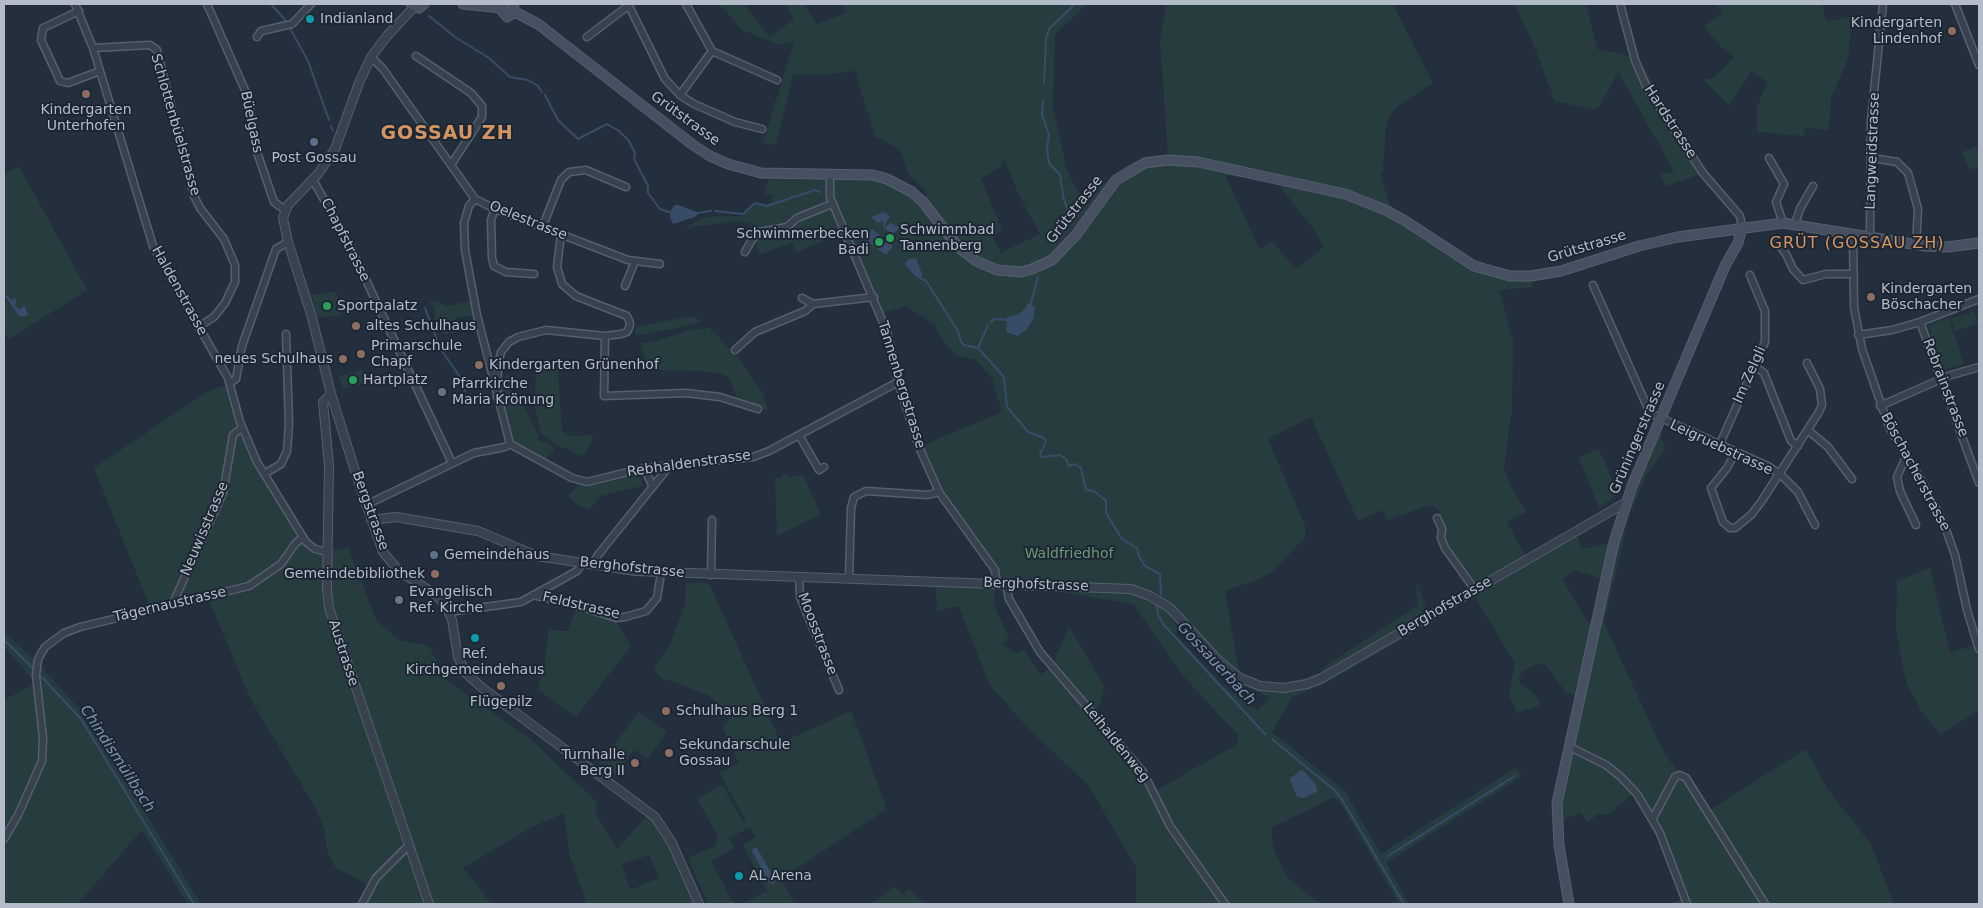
<!DOCTYPE html>
<meta charset="utf-8">
<style>
body{margin:0}
#map{position:relative;width:1983px;height:908px;overflow:hidden;background:#242f3e;font-family:"DejaVu Sans",sans-serif}
canvas{display:block}
.frame{position:absolute;inset:0;border:5px solid #b4bcc9;pointer-events:none}
</style>
<div id="map">
<canvas width="1983" height="908"></canvas>
<div class="frame"></div>
</div>
<script>
const ctx = document.querySelector('canvas').getContext('2d');
ctx.lineJoin = 'round';
function fill(path, color) {
  ctx.fillStyle = color;
  ctx.fill(path, 'evenodd');
}
function shape(rows) {
  const path = new Path2D();
  for (const r of rows) {
    path.moveTo(r[0], r[1]);
    for (let i = 2; i < r.length; i += 2) path.lineTo(r[i], r[i + 1]);
  }
  return path;
}
function strokePath(path, color, width, dash) {
  ctx.strokeStyle = color;
  ctx.lineWidth = width;
  ctx.lineCap = dash ? 'butt' : 'round';
  ctx.setLineDash(dash || []);
  ctx.stroke(path);
}
function label(font, color, halo, rows, align = 'center') {
  ctx.font = font + ' "DejaVu Sans",sans-serif';
  ctx.lineWidth = 4;
  ctx.setLineDash([]);
  ctx.textBaseline = 'middle';
  ctx.strokeStyle = halo;
  ctx.fillStyle = color;
  for (const [text, x, y, turn = 0] of rows) {
    ctx.save();
    ctx.translate(x, y);
    ctx.rotate((+turn || 0) * Math.PI / 180);
    ctx.textAlign = isNaN(turn) ? turn : align;
    if (halo) ctx.strokeText(text, 0, 0);
    ctx.fillText(text, 0, 0);
    ctx.restore();
  }
}
fill(shape([
 [719,4,744,4,770,37,794,19,784,4,805,4,816,24,846,13,842,4,1087,4,1055,34,1053,107,1067,171,1086,206,1101,186,1122,168,1144,157,1168,154,1160,42,1166,4,1393,4,1433,83,1398,106,1390,116,1386,126,1383,170,1380,174,1390,205,1474,259,1493,266,1511,270,1531,270,1560,266,1561,271,1531,276,1532,287,1499,290,1513,341,1512,409,1504,468,1511,487,1526,512,1507,522,1527,559,1577,531,1581,549,1614,542,1656,431,1662,434,1661,438,1666,448,1647,474,1629,516,1604,623,1664,753,1708,811,1806,749,1828,790,1871,844,1894,904,1667,904,1684,899,1660,833,1635,793,1607,815,1598,814,1588,822,1580,813,1561,821,1563,794,1574,754,1585,754,1570,747,1581,695,1566,693,1546,665,1537,664,1522,672,1518,681,1536,696,1540,705,1517,713,1509,696,1515,663,1475,597,1324,684,1292,697,1272,732,1345,791,1381,854,1515,768,1522,776,1386,863,1409,904,1399,904,1344,808,1334,797,1271,828,1273,848,1287,877,1320,904,1136,904,1136,867,1088,785,1028,728,989,684,959,606,937,611,935,582,996,584,997,576,939,492,919,447,1002,412,992,378,975,359,957,356,942,340,934,324,906,306,880,314,846,236,840,234,796,252,792,242,759,255,750,223,736,221,685,228,704,217,742,216,753,204,770,205,773,196,764,193,769,179,829,180,830,175,873,175,923,202,926,197,927,193,908,173,900,150,884,140,875,137,855,71,823,75,793,74,776,145,763,143,794,42,778,44,742,30],
 [1005,160,1017,191,1040,234,1001,253,993,237,1002,230,981,179,1002,166,1001,162],
 [1225,175,1262,180,1273,178,1313,228,1324,247,1296,269,1272,241,1260,250],
 [1311,417,1358,521,1383,510,1387,520,1430,505,1438,509,1442,529,1456,563,1475,590,1429,616,1416,581,1418,605,1321,669,1322,678,1275,688,1240,678,1225,591,1257,580,1273,571,1305,537,1306,528,1268,439],
 [1574,570,1606,580,1596,626,1588,623,1562,579],
 [995,590,1056,591,1133,604,1184,677,1238,735,1237,744,1154,792,1136,764,1095,717,1105,688,1069,626,1052,666,1040,675,1025,650,1015,653,1003,644,1009,637,993,603],
 [1171,614,1234,683,1244,689,1247,685,1269,698,1258,711,1223,685,1175,634,1178,630],
 [1514,4,1586,4,1597,49,1634,57,1642,64,1661,98,1655,102,1703,173,1666,186,1660,175,1674,171,1618,72,1599,107,1594,110,1555,101,1534,46],
 [1716,4,1822,4,1826,21,1852,17,1848,59,1831,98,1829,130,1805,128,1803,136,1757,132,1757,108,1767,82,1752,71,1729,106,1703,80,1713,78,1734,57,1718,44,1704,26,1722,14],
 [1979,146,1979,166,1969,170,1962,152],
 [19,166,87,290,8,340,4,333,4,175],
 [5,296,8,296,12,301,14,298,17,300,15,305,20,309,25,305,28,315,24,317,19,316],
 [336,292,341,316,318,317,311,295],
 [474,300,477,315,455,318,458,332,444,334,436,330,434,307,429,302,435,301,447,306],
 [1974,311,1978,323,1955,331,1951,319],
 [692,316,702,321,677,328,635,336,635,327],
 [1949,318,1964,364,1943,370,1928,325],
 [710,328,739,359,751,376,763,394,768,411,736,396,729,377,717,373,698,371,661,370,646,361,640,343,655,341,691,330],
 [557,359,562,431,569,436,594,435,585,455,579,456,567,448,560,447,541,433,534,404,536,374,549,365,549,360],
 [363,370,367,383,343,388,339,376],
 [506,375,511,375,511,386,514,400,524,406,538,435,537,440,547,443,555,450,543,462,510,444,497,397,499,385],
 [230,383,245,438,306,542,327,552,348,547,376,620,399,640,429,646,445,679,529,738,597,802,595,813,617,849,650,813,661,825,699,904,587,904,570,857,564,813,530,828,463,868,492,904,362,904,370,886,335,867,328,854,324,829,315,807,251,700,207,595,150,607,94,468,207,392],
 [649,855,659,878,630,890,622,864],
 [1599,449,1618,494,1599,508,1579,457],
 [783,474,788,475,788,478,803,475,821,514,777,536,775,478,782,478],
 [627,476,637,476,642,479,642,486,601,496,589,510,578,505,568,496,578,485,598,484],
 [1930,568,1950,653,1978,644,1979,649,1979,710,1940,735,1920,709,1909,689,1904,674,1896,629,1897,581],
 [686,583,709,583,781,743,851,711,887,809,781,879,795,904,742,904,767,891,743,845,756,837,750,827,729,838,734,848,711,861,734,904,708,904,689,861,690,857,715,846,718,836,697,799,722,785,743,822,746,820,719,773,739,763,723,728,729,720,728,711,708,695,660,677,654,667,669,647,680,618,685,604],
 [576,608,614,619,631,646,576,717,537,689,544,669,549,630,568,631],
 [4,632,37,662,87,717,201,904,188,904,142,830,78,904,4,904,4,700,36,683,4,647],
 [639,712,667,732,648,759,634,750,615,775,599,765],
 [895,886,902,895,909,889,925,904,871,904]
]), '#263c3f');
fill(shape([
 [675,205,678,205,699,213,695,217,673,224,670,217,671,210],
 [884,212,890,216,884,226,886,227,890,223,899,227,893,235,883,227,883,221,878,223,871,217],
 [872,229,893,246,886,255,865,239],
 [916,258,922,274,920,278,916,277,905,264,909,259],
 [5,296,8,296,12,301,14,298,17,300,15,306,20,309,25,305,28,315,24,317,19,316],
 [1028,303,1035,307,1033,320,1026,330,1017,336,1006,332,1007,317,1017,315,1024,310],
 [1302,769,1315,784,1318,791,1303,798,1297,797,1290,779],
 [754,847,757,848,775,880,774,884,769,883,752,851]
]), '#394c67');
strokePath(shape([
 [271,4,286,21,308,61,329,120],
 [429,16,455,37,489,58,510,77,528,80,538,86,542,92],
 [1044,83,1046,39,1049,29,1075,4],
 [545,95,558,120,578,139,607,124,619,131,629,141,635,153,634,159,648,186,648,193,660,209,672,213],
 [1043,101,1042,115,1049,135,1047,149,1049,163,1060,175,1064,200,1071,217,1055,236],
 [331,126,333,131],
 [715,211,743,214,755,203,767,206,815,190,821,192],
 [697,213,711,211],
 [920,278,926,281,958,331,961,342,964,345,978,348,1004,377,1007,407,1028,432,1044,438,1046,442,1040,454,1042,457,1060,455,1066,459,1069,466,1075,464,1081,468,1086,490,1094,491,1106,501,1106,513,1122,539,1137,548,1139,556,1145,566,1160,574,1161,595],
 [1030,306,1038,277],
 [425,308,440,348,460,377,465,391],
 [991,322,994,319,1007,320],
 [978,348,988,325],
 [1157,606,1158,615,1164,625,1265,734],
 [4,640,35,670],
 [38,673,81,719,194,904],
 [1272,739,1333,789,1341,798,1404,904],
 [1388,856,1513,777]
]), '#394c67', 2);
const minor = shape([
 [75,4,93,48,153,246,228,378,240,422,257,462,306,542,315,549,327,552],
 [207,4,248,97,257,152,274,202,285,210],
 [628,4,665,79,680,95,694,104,735,122,762,129],
 [686,4,712,51,777,80],
 [1620,4,1635,60,1647,88,1703,173,1740,216,1742,227],
 [1955,4,1979,65],
 [79,11,43,28,41,40,60,81,68,83,100,71],
 [257,37,261,31,292,24,311,4],
 [587,37,628,6],
 [93,48,150,45,157,50,194,196,200,208,224,239,235,265,235,282,225,303,214,317,198,327],
 [416,56,471,93,482,106,482,117,451,165],
 [371,57,383,69,475,199,495,209,628,260,660,264],
 [680,95,712,51],
 [1769,158,1784,184,1776,202,1783,223],
 [1872,158,1897,162,1908,173,1918,209,1916,245],
 [830,175,830,197,887,332,898,382,919,447,939,492,995,570,997,584],
 [313,180,350,246,452,463],
 [475,199,469,206,464,223,465,250,477,315,510,444],
 [495,209,491,220,492,258,494,266,506,272,534,274],
 [1795,224,1800,209,1813,186],
 [542,228,561,180,569,172,586,170,626,187],
 [1853,235,1854,307,1862,349,1889,427,1923,483,1944,524,1955,555,1967,610,1979,649],
 [1870,238,1871,121,1883,4],
 [1777,242,1786,254,1793,269,1803,280,1826,274,1854,274],
 [745,252,753,238,760,232,787,227,797,218,832,204],
 [1593,285,1650,413,1768,466,1781,475,1798,492,1815,525],
 [625,286,635,261],
 [802,298,813,304],
 [1920,322,1979,483],
 [1858,335,1892,330,1920,322,1979,299],
 [605,336,604,396,686,393,720,397,758,409],
 [735,350,755,332,805,311,813,304,874,297],
 [1755,366,1764,373,1791,441,1798,446],
 [230,383,236,379,242,346,276,249,288,242],
 [497,397,498,365,501,352,509,342,518,337,546,330,605,336,621,334,627,332,629,328,630,323,627,316,576,296,562,284,557,267,561,235],
 [1880,406,1948,376,1979,367],
 [1809,431,1828,447,1852,479],
 [799,435,819,470,824,467],
 [510,444,572,478,587,482,644,468,753,457,769,451,898,382],
 [1719,446,1765,342,1765,311,1750,275],
 [1735,453,1727,468,1711,488,1723,522,1730,528,1735,528,1751,515,1761,502,1819,412,1822,405,1820,389,1807,363],
 [1906,457,1897,477,1900,491,1916,525],
 [644,468,653,487],
 [264,474,281,464,287,451,289,424,286,334],
 [366,505,474,453,505,447,510,444],
 [1437,518,1442,529,1441,538,1445,548,1475,590],
 [592,565,598,555,671,464],
 [711,575,712,520],
 [799,577,800,597,839,690],
 [849,579,851,508,854,497,866,491,928,495,939,492],
 [1006,584,1009,599,1040,652,1143,772,1170,826,1225,904],
 [533,595,576,605,616,618,625,617,646,611,657,598,661,573],
 [173,603,223,493,233,435,242,428],
 [449,612,521,602,577,571,582,564],
 [1570,747,1606,765,1621,777,1637,794,1660,833,1687,904],
 [1653,818,1675,777,1680,775,1686,778,1765,904],
 [4,839,18,815,42,761,43,738,36,675,38,659,45,647,64,633,80,627,249,586,281,564,295,544,303,537],
 [362,904,376,878,408,846]
]);
const tertiary = shape([
 [414,7,387,36,371,57,359,83,335,149,318,174,288,205,283,218,288,242,311,314,331,394,357,477,383,552,398,570,436,595,446,606,452,620,458,657,466,673,481,687,655,817,672,843,699,904],
 [331,394,323,402,329,465,327,589,329,608,429,904],
 [371,520,396,517,478,531,537,556,636,571,1131,589,1150,596,1170,608,1218,660,1240,678,1260,686,1284,688,1307,684,1322,678,1625,503]
]);
const secondary = shape([
 [411,4,419,8,424,4],
 [463,4,501,8],
 [503,4,501,10,507,17,515,12,513,4],
 [515,12,538,24,693,145,710,156,728,164,761,173,873,175,887,179,912,192,923,202,959,248,976,261,997,270,1021,272,1032,269,1052,260,1076,235,1116,180,1145,163,1168,160,1198,162,1345,194,1383,209,1404,220,1474,266,1510,276,1531,276,1561,271,1639,246,1678,237,1783,223,1925,246,1947,247,1979,243],
 [1569,904,1559,845,1557,803,1614,542,1632,486,1725,266,1738,243,1742,227]
]);
strokePath(minor, '#565f6c', 9);
strokePath(tertiary, '#565f6c', 10);
strokePath(secondary, '#565f6c', 11);
strokePath(minor, '#38414e', 6);
strokePath(tertiary, '#38414e', 8);
strokePath(secondary, '#465061', 9);
for (const [x, y, r, color] of [
 [310,19,5,"#0f9aa8"],
 [1952,31,5,"#8d6e63"],
 [86,94,5,"#8d6e63"],
 [314,142,5,"#5c6f8a"],
 [890,238,5,"#2e9e5b"],
 [879,242,5,"#2e9e5b"],
 [1871,297,5,"#8d6e63"],
 [327,306,5,"#2e9e5b"],
 [356,326,5,"#8d6e63"],
 [361,354,5,"#8d6e63"],
 [343,359,5,"#8d6e63"],
 [479,365,5,"#8d6e63"],
 [353,380,5,"#2e9e5b"],
 [442,392,5,"#6b7280"],
 [434,555,5,"#5c6f8a"],
 [435,574,5,"#8d6e63"],
 [399,600,5,"#6b7280"],
 [475,638,5,"#0f9aa8"],
 [501,686,5,"#8d6e63"],
 [666,711,5,"#8d6e63"],
 [669,753,5,"#8d6e63"],
 [635,763,5,"#8d6e63"],
 [739,876,5,"#0f9aa8"]
]) {
  const dot = new Path2D();
  dot.arc(x, y, r, 0, 2 * Math.PI);
  ctx.fillStyle = color;
  ctx.fill(dot);
  strokePath(dot, '#1d2633', 2);
}
label('14px', '#b4bcc9', '#1d2633', [
 ["Indianland",320,19],
 ["Kindergarten",1942,23,"right"],
 ["Lindenhof",1942,39,"right"],
 ["Kindergarten",86,110,"center"],
 ["Unterhofen",86,126,"center"],
 ["Post Gossau",314,158,"center"],
 ["Schwimmbad",900,230],
 ["Tannenberg",900,246],
 ["Schwimmerbecken",869,234,"right"],
 ["Badi",869,250,"right"],
 ["Kindergarten",1881,289],
 ["Böschacher",1881,305],
 ["Sportpalatz",337,306],
 ["altes Schulhaus",366,326],
 ["Primarschule",371,346],
 ["Chapf",371,362],
 ["neues Schulhaus",333,359,"right"],
 ["Kindergarten Grünenhof",489,365],
 ["Hartplatz",363,380],
 ["Pfarrkirche",452,384],
 ["Maria Krönung",452,400],
 ["Gemeindehaus",444,555],
 ["Gemeindebibliothek",425,574,"right"],
 ["Evangelisch",409,592],
 ["Ref. Kirche",409,608],
 ["Ref.",475,654,"center"],
 ["Kirchgemeindehaus",475,670,"center"],
 ["Flügepilz",501,702,"center"],
 ["Schulhaus Berg 1",676,711],
 ["Sekundarschule",679,745],
 ["Gossau",679,761],
 ["Turnhalle",625,755,"right"],
 ["Berg II",625,771,"right"],
 ["AL Arena",749,876]
], 'left');
label('14px', '#b4bcc9', '#1d2633', [
 ["Grütstrasse",685,119,36],
 ["Büelgass",251,122,78],
 ["Hardstrasse",1670,122,57],
 ["Schlottenbüelstrasse",175,125,74],
 ["Langweidstrasse",1873,151,-88],
 ["Grütstrasse",1075,210,-52],
 ["Oelestrasse",528,221,22],
 ["Chapfstrasse",345,240,63],
 ["Grütstrasse",1587,247,-17],
 ["Haldenstrasse",179,291,61],
 ["Im Zelgli",1750,375,-66],
 ["Tannenbergstrasse",901,385,73],
 ["Rebrainstrasse",1945,388,69],
 ["Grüningerstrasse",1638,438,-67],
 ["Leigruebstrasse",1721,448,25],
 ["Rebhaldenstrasse",689,464,-8],
 ["Böschacherstrasse",1915,472,62],
 ["Bergstrasse",370,511,70],
 ["Neuwisstrasse",205,529,-67],
 ["Berghofstrasse",632,568,6],
 ["Berghofstrasse",1036,585,2],
 ["Tägernaustrasse",170,605,-13],
 ["Feldstrasse",581,606,13],
 ["Berghofstrasse",1445,607,-30],
 ["Moosstrasse",817,634,69],
 ["Austrasse",343,653,72],
 ["Leihaldenweg",1116,743,51]
]);
label('14px', '#6b9a76', '#1d2633', [
 ["Waldfriedhof",1069,554]
]);
label('italic 15px', '#7c92b1', '#1d2633', [
 ["Gossauerbach",1216,664,47],
 ["Chindismülibach",117,759,57]
]);
ctx.letterSpacing = '1px';
label('16px', '#d59563', '#1d2633', [
 ["GRÜT (GOSSAU ZH)",1857,244]
]);
ctx.letterSpacing = '0px';
ctx.letterSpacing = '1px';
label('bold 19px', '#d59563', '#1d2633', [
 ["GOSSAU ZH",447,134]
]);
ctx.letterSpacing = '0px';
</script>
